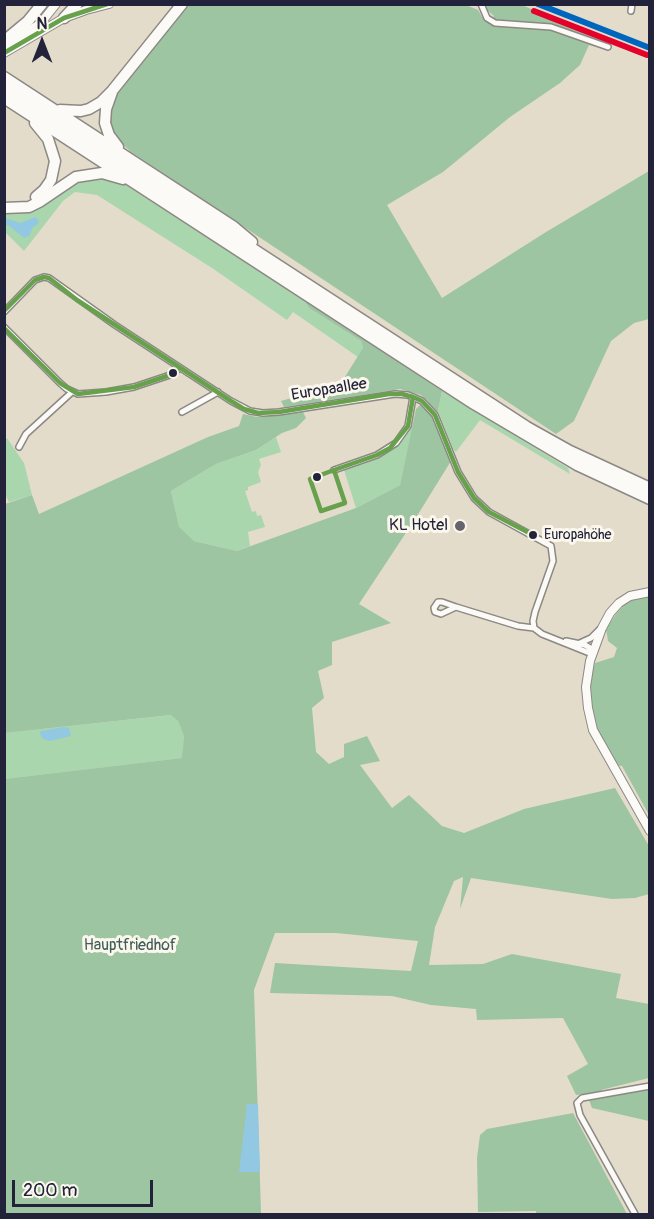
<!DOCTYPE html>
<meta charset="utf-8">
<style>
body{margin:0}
#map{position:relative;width:654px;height:1219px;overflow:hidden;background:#e3dccb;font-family:Pangolin,sans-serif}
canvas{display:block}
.frame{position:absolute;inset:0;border:6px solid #22223b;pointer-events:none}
.north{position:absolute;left:12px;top:12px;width:60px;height:60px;-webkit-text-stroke:4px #fbf7ec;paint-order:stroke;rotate:0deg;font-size:16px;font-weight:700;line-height:24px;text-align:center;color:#22223b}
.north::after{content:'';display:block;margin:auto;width:21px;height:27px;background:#22223b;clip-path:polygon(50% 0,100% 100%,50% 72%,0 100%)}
.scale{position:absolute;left:12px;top:1180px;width:141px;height:27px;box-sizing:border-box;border:3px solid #22223b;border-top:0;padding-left:8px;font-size:18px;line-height:21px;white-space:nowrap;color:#22223b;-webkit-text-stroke:4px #fbf7ec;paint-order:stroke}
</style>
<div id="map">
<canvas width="654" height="1219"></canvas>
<div class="frame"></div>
<div class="north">N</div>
<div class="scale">200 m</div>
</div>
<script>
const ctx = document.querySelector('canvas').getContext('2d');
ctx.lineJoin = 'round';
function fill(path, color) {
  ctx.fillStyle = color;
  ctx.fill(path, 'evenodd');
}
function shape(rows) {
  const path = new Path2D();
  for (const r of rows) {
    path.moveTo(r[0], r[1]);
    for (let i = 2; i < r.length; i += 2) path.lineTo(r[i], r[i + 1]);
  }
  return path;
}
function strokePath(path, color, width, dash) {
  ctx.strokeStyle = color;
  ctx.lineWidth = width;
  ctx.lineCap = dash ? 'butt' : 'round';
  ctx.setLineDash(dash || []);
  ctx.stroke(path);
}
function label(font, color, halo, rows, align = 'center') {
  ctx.font = font + ' Pangolin,sans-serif';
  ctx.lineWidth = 6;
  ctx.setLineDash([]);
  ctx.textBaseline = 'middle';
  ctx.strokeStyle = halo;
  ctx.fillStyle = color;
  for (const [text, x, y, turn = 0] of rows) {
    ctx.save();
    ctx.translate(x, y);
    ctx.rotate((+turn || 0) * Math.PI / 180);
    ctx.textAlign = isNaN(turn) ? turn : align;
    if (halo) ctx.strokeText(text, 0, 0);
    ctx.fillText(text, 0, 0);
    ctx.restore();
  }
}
fill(shape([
 [87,177,116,179,135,191,304,300,309,308,361,341,363,348,358,357,293,312,287,320,212,268,97,195,75,192,63,201,24,251,5,232,4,210,54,195],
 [442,391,568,468,570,474,480,420,456,452,453,449,438,411],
 [413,426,400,485,356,508,344,470,379,457,395,448],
 [276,437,281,452,259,459,261,465,258,472,261,482,248,487,248,490,245,491,252,512,256,511,257,516,261,515,265,527,248,532,250,546,237,551,194,541,179,528,171,491,216,464,256,450],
 [7,438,24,463,32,495,9,502,5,494,5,440],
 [172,715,178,721,184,735,183,758,5,779,4,733]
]), '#aad6ad');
fill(shape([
 [189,5,466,5,478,10,482,17,490,24,494,16,487,10,486,5,522,5,609,43,607,50,589,45,580,65,560,83,510,117,443,172,387,205,442,298,546,232,649,171,649,319,634,323,611,341,574,421,556,434,131,152,115,137,108,123,110,104,125,82],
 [304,300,442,391,438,411,433,418,451,461,417,516,359,604,391,623,332,642,332,665,318,671,324,698,312,708,316,752,329,764,344,757,344,744,367,736,380,761,360,765,392,808,409,795,442,826,464,833,524,809,615,788,649,846,649,894,635,898,612,899,471,878,460,909,463,877,454,881,435,927,429,965,483,964,512,954,621,974,616,998,649,1004,649,1078,601,1090,602,1092,576,1095,567,1076,588,1064,563,1018,477,1020,476,1009,431,1005,392,996,270,993,275,963,411,971,418,941,336,933,275,933,254,990,261,1213,221,1213,220,1214,5,1214,4,779,182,758,184,736,178,721,171,715,5,733,5,504,32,495,39,514,208,437,239,426,243,414,257,417,303,412,306,418,296,428,282,433,256,450,216,464,171,491,179,527,194,541,237,551,356,508,400,485,416,409,420,405,426,407,429,402,421,395,400,389,284,407,281,401,316,391,338,388,363,348,361,341,309,308],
 [649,597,649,815,622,766,614,765,597,733,589,695,591,677,595,663,614,657,617,648,608,641,606,629,616,614,628,601,638,598],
 [649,1089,649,1121,592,1108,589,1100],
 [573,1113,627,1214,536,1214,536,1211,478,1212,477,1158,480,1135,487,1129]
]), '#9dc5a1');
fill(shape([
 [35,217,39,221,38,224,33,227,29,236,24,238,8,225,5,225,5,218,20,223],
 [64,727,69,728,71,736,50,741,43,739,40,734,41,731],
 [247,1104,258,1104,260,1172,239,1172]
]), '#92c8e1');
const street = shape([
 [481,4,487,18,495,23,551,27,608,47],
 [631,11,632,4],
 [4,312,35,280,44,277,49,278,115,325,231,401,250,411,263,413,279,412,395,394,408,395,422,401,435,415,458,472,474,498,489,512,551,546,553,561,535,612,533,621,534,628,542,634,592,654],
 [4,327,60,383,67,389,78,394,106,392,134,387,170,375,180,368],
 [182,412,218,392],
 [19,447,26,434,72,392],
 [334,470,377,455,396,443,408,426,413,397],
 [456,607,442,602,438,602,434,608,435,612,441,614,456,607,518,626,534,628],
 [566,641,585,645,590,648,592,654],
 [580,643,591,638,601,628],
 [635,1214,580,1115,577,1103,582,1098,650,1086]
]);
const secondary = shape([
 [4,45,40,24,56,4],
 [4,53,64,18,86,10,109,4],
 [650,592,630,596,619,603,610,613,602,628,590,661,586,687,588,708,593,730,650,831]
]);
const highway = shape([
 [64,18,77,4],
 [4,41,28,21,42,4],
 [4,77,234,227,252,242],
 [4,87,527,427,570,451,650,488],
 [112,92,106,109,105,123,109,135,118,147],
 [4,98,474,404,577,465,650,499],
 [60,110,81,111,89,109,101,102,112,91,182,4],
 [35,123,48,139,55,161,51,180,44,190,36,197],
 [4,208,29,207,39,202,76,177,102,173,123,179]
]);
strokePath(street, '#8c8884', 8);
strokePath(secondary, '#8c8884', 10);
strokePath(highway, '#8c8884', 13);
strokePath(street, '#fbfaf7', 5);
strokePath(secondary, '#fbfaf7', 8);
strokePath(highway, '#fbfaf7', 10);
strokePath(shape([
 [4,53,64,18,107,4],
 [4,311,35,280,44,277,49,278,77,300,231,401,244,409,258,413,279,412,389,394,402,394,413,397,422,401,435,415,458,472,474,498,489,512,533,535],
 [4,328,60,383,78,394,134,387,170,375,180,368],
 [334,470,345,503,321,511,310,479,334,470],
 [334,470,377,455,390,448,408,426,413,397]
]), '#67a14c', 4.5);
strokePath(shape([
 [538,4,650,48]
]), '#0065bd', 6);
strokePath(shape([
 [534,11,647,55]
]), '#e4002b', 6);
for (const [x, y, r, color] of [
 [173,373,5,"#22223b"],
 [317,477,5,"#22223b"],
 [460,526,6,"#66636d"],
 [533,535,5,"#22223b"]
]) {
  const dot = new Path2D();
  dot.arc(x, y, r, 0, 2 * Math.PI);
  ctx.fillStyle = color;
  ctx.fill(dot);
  strokePath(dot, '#fbf7ec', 2);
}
label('14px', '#22223b', '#fbf7ec', [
 ["Europahöhe",544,535]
], 'left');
label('16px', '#22223b', '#fbf7ec', [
 ["Europaallee",329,390,-9]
]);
label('16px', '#22223b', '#fbf7ec', [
 ["KL Hotel",448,526]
], 'right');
label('16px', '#415f5a', '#fbf7ec', [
 ["Hauptfriedhof",130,946]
]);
</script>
